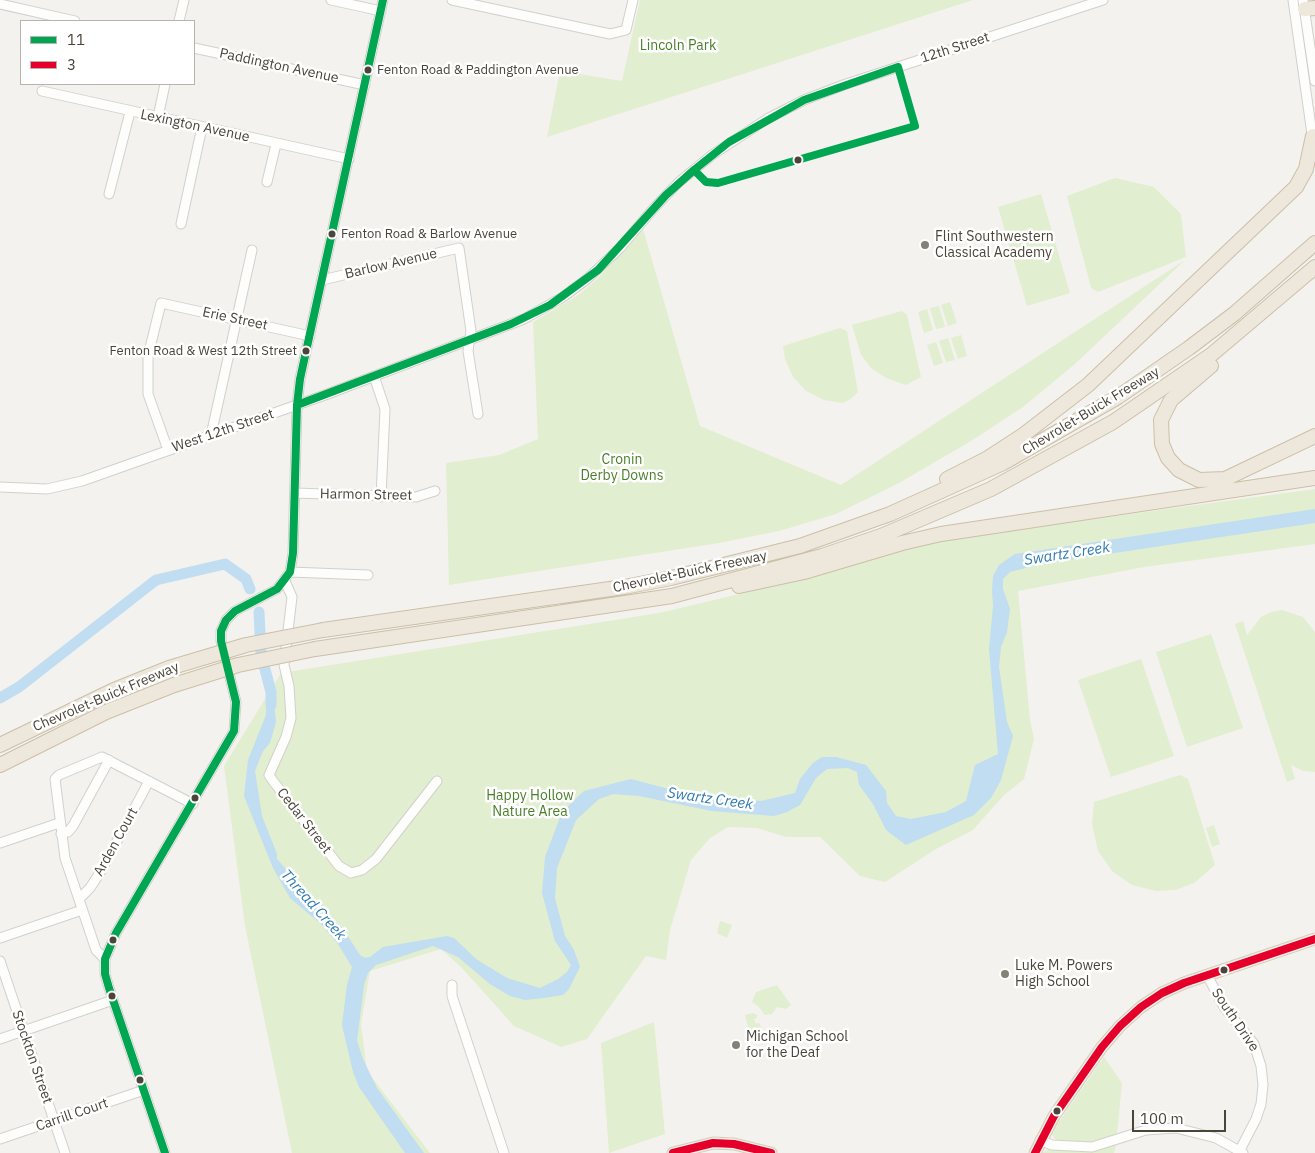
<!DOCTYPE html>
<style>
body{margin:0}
#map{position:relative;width:1315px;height:1153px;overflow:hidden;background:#f4f2ee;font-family:"IBM Plex Sans",sans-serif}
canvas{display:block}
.legend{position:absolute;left:20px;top:20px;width:175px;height:65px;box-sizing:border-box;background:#fff;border:1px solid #b7b4b0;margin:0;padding:6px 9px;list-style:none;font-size:15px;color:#4b4439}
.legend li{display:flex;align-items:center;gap:10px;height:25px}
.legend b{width:25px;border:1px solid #b7b4b0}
.scale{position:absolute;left:1132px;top:1110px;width:94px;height:22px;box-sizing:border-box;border:2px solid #4b4439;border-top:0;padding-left:6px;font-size:15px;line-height:18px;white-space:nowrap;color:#4b4439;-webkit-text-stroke:4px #fff;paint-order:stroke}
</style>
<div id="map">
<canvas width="1315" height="1153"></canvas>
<ul class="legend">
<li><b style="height:6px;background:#00a651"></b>11</li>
<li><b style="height:6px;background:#e4002b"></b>3</li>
</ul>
<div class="scale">100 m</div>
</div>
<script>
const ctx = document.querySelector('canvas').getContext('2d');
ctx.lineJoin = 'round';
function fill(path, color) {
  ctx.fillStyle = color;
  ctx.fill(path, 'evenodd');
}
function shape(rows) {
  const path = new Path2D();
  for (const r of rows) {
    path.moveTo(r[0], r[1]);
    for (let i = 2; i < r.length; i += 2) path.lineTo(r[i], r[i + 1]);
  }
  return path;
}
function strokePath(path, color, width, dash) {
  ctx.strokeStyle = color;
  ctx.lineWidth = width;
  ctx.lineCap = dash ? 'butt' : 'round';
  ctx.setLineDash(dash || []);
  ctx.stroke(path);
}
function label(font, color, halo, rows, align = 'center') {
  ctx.font = font + ' "IBM Plex Sans",sans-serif';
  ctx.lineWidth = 5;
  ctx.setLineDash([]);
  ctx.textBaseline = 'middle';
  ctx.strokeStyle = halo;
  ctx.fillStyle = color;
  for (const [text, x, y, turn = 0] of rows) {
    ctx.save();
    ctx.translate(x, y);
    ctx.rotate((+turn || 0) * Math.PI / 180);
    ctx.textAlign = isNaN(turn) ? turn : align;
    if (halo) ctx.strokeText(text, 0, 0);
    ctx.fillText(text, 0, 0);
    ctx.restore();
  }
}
fill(shape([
 [640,0,973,0,547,137,560,71,622,81],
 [1115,178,1154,187,1181,214,1186,257,1098,292,1091,288,1067,196],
 [1041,194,1070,293,1027,306,998,207],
 [643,229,700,426,841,485,1185,260,1075,364,1023,407,971,441,899,483,836,514,779,531,719,543,449,585,446,463,499,455,538,439,533,322,577,296,596,280],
 [950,302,957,323,948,326,941,305],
 [939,306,945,327,936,329,930,308],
 [927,309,933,330,924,333,918,312],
 [902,311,907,315,921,377,906,385,886,378,871,368,861,355,852,325],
 [840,328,847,331,858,392,851,399,842,403,824,400,806,391,793,377,785,359,783,346],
 [961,335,967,356,958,359,951,338],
 [948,338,955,360,946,362,939,341],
 [936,342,943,363,934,366,927,345],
 [1315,489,1315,544,1144,567,1018,591,1030,720,1034,739,1024,779,1004,795,973,830,936,849,885,882,860,876,820,837,786,837,757,828,728,827,710,838,691,860,670,930,666,960,646,956,587,1039,561,1047,514,1026,461,967,441,949,370,971,361,1024,367,1071,430,1153,292,1153,245,926,224,766,281,673,659,613,803,579,930,541],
 [1282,610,1303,617,1315,632,1315,772,1303,771,1291,765,1295,779,1287,782,1235,624,1243,621,1247,635,1261,617,1271,612],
 [1211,634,1243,728,1187,747,1156,652],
 [1141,659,1174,756,1111,777,1078,680],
 [1180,775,1188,779,1215,865,1194,883,1175,890,1156,891,1132,885,1112,871,1098,851,1092,824,1094,802],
 [1214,825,1220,844,1212,847,1206,828],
 [720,921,732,925,727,938,717,933],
 [777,985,791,1005,786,1009,777,1007,772,1014,765,1015,758,1006,752,1002,756,992],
 [753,1013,757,1015,757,1018,754,1019,756,1024,759,1023,762,1029,750,1035,745,1015],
 [654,1022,665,1134,609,1153,601,1043],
 [1104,1057,1122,1083,1117,1135,1088,1142,1056,1140,1051,1133],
 [1116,1145,1114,1153,1042,1153,1050,1148,1095,1150]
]), '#e1eecf');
fill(shape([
 [1315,509,1315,523,1041,564,1010,572,1003,579,1003,589,1010,609,1007,632,1001,647,999,667,1007,722,1013,736,1001,780,991,798,974,815,906,845,886,830,873,804,859,785,857,772,848,768,827,769,816,778,800,805,787,812,774,816,712,811,639,796,613,794,599,799,576,820,557,868,555,898,565,936,574,950,580,967,569,989,563,995,544,998,525,1000,510,996,490,984,458,957,433,946,376,965,368,973,364,985,357,1041,363,1059,377,1088,424,1153,405,1153,359,1087,353,1072,342,1025,347,985,352,967,338,944,321,924,290,898,273,868,244,796,248,760,266,715,266,696,272,686,276,722,270,743,263,751,255,771,262,816,277,854,277,859,319,906,343,929,360,955,365,958,370,957,383,947,447,936,454,938,476,959,507,978,540,988,558,979,567,972,571,965,555,941,542,893,545,857,562,812,584,791,631,779,688,794,761,801,795,793,800,779,813,763,822,757,836,757,866,765,886,791,887,803,896,816,911,819,946,812,966,801,975,765,998,754,989,649,993,606,992,590,993,576,999,565,1015,554]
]), '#c0ddf1');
strokePath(shape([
 [259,612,261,654,271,692,271,705],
 [0,698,19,687,156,580,225,564,246,579,250,589]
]), '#c0ddf1', 11);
const minor = shape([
 [331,0,381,11],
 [452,0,610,34,626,30,633,0],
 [1293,0,1313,141],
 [1303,0,1315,81],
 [0,4,75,21],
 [179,21,184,0],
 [194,48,365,85],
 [42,91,349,159],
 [158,117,165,84],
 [267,182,276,144],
 [109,194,130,112],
 [181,224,202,127],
 [322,280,459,248,471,331,468,351,478,414],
 [374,376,385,409,381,497],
 [211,435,252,250],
 [168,450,148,394,148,356,161,303,310,336],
 [0,487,47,489,82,481,325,395,524,319,563,297,587,279,619,249,654,208,679,182,712,155,767,119,804,100,846,84,1103,0],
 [295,493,416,497,435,491],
 [290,572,368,575],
 [285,581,292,597,284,665,289,686,291,718,286,737,269,775,273,781,339,866,351,873,362,870,376,859,437,781],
 [61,834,68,832,73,826,109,760],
 [0,843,59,823],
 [79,899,90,888,101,871,149,781],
 [0,938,82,910],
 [105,959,96,950,65,858,55,779,59,775,102,757,193,804],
 [0,961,65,1153],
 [1207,975,1224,1007,1254,1044,1261,1066,1263,1085,1261,1104,1256,1119,1240,1150],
 [452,985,452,996,504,1153],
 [0,1039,113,1000],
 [0,1139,144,1090],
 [1040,1140,1052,1145,1092,1147,1146,1130,1176,1128,1216,1138,1243,1153],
 [165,1153,109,988,105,974,105,959,116,933,234,731,236,702,221,641,221,631,226,620,235,611,277,589,290,572,293,553,297,405,300,379,383,0]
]);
const major = shape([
 [673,1153,713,1143,734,1144,771,1153],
 [1035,1153,1054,1116,1102,1047,1120,1026,1141,1007,1162,993,1184,983,1315,939]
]);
const highway = shape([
 [1305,9,1315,8],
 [1211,366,1171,400,1161,420,1162,444,1168,458,1179,470,1199,480,1225,479,1315,436],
 [947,479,988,458,1022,436,1088,385,1296,187,1306,169,1313,136],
 [739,586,804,572,902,543,941,534,1315,478],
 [323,630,624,587,671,578,800,546,890,514,1003,463,1118,397,1189,348,1234,314,1315,243],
 [315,649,672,596,822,556,881,536,991,489,1113,422,1211,355,1315,267],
 [0,745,114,690,169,668],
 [0,765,106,712,174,685]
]);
strokePath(minor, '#d2d0cb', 11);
strokePath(major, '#d6cebb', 13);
strokePath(highway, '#ccbfa9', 16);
strokePath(minor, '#fdfdfc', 9);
strokePath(major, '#f2efe6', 11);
strokePath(highway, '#ede8db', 14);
const highwayBridge = shape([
 [169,668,246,645,323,630],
 [174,685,238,665,315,649]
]);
strokePath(highwayBridge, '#ccbfa9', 16, []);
strokePath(highwayBridge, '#ede8db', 14);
strokePath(shape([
 [898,67,915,126,718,183,706,182,694,170,729,142,804,100,898,67],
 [297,405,511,324,550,305,598,270,666,195,694,170],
 [165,1153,109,988,105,974,105,959,116,933,234,731,236,702,221,641,221,631,226,620,235,611,277,589,290,572,293,553,297,405,300,379,383,0]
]), '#00a651', 8);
strokePath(shape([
 [673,1153,713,1143,734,1144,771,1153],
 [1035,1153,1054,1116,1102,1047,1120,1026,1141,1007,1162,993,1184,983,1315,939]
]), '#e4002b', 8);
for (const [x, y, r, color] of [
 [368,70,4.5,"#4b4439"],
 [798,160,4.5,"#4b4439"],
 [332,234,4.5,"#4b4439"],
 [925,245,5,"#868178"],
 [306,351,4.5,"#4b4439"],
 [195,798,4.5,"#4b4439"],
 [113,940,4.5,"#4b4439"],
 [1224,970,4.5,"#4b4439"],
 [1005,974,5,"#868178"],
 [112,996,4.5,"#4b4439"],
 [736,1045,5,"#868178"],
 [140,1080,4.5,"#4b4439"],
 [1057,1111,4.5,"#4b4439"]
]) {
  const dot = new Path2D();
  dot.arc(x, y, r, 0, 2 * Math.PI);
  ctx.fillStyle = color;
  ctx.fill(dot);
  strokePath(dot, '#fff', 2);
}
label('13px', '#4b4439', '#fff', [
 ["Fenton Road & Paddington Avenue",377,70],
 ["Fenton Road & Barlow Avenue",341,234],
 ["Fenton Road & West 12th Street",297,351,"right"]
], 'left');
label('14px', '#4a7f2a', '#fff', [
 ["Lincoln Park",678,46],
 ["Cronin",622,460],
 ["Derby Downs",622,476],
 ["Happy Hollow",530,796],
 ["Nature Area",530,812]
]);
label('14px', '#4b4439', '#fff', [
 ["12th Street",955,48,-18],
 ["Paddington Avenue",279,66,12],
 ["Lexington Avenue",195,126,12],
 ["Barlow Avenue",391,264,-13],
 ["Erie Street",235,319,12],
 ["Chevrolet-Buick Freeway",1091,411,-31],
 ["West 12th Street",223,431,-19],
 ["Harmon Street",366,495,1],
 ["Chevrolet-Buick Freeway",690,572,-12],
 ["Chevrolet-Buick Freeway",106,697,-23],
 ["Cedar Street",304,821,52],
 ["Arden Court",116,842,-61],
 ["South Drive",1235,1020,56],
 ["Stockton Street",32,1057,71],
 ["Carrill Court",72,1115,-19]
]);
label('14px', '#4b4439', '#fff', [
 ["Flint Southwestern",935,237],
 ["Classical Academy",935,253],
 ["Luke M. Powers",1015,966],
 ["High School",1015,982],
 ["Michigan School",746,1037],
 ["for the Deaf",746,1053]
], 'left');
label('italic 15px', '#2e7ab2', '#fff', [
 ["Swartz Creek",1067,554,-9],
 ["Swartz Creek",710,799,8],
 ["Thread Creek",313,905,48]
]);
</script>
